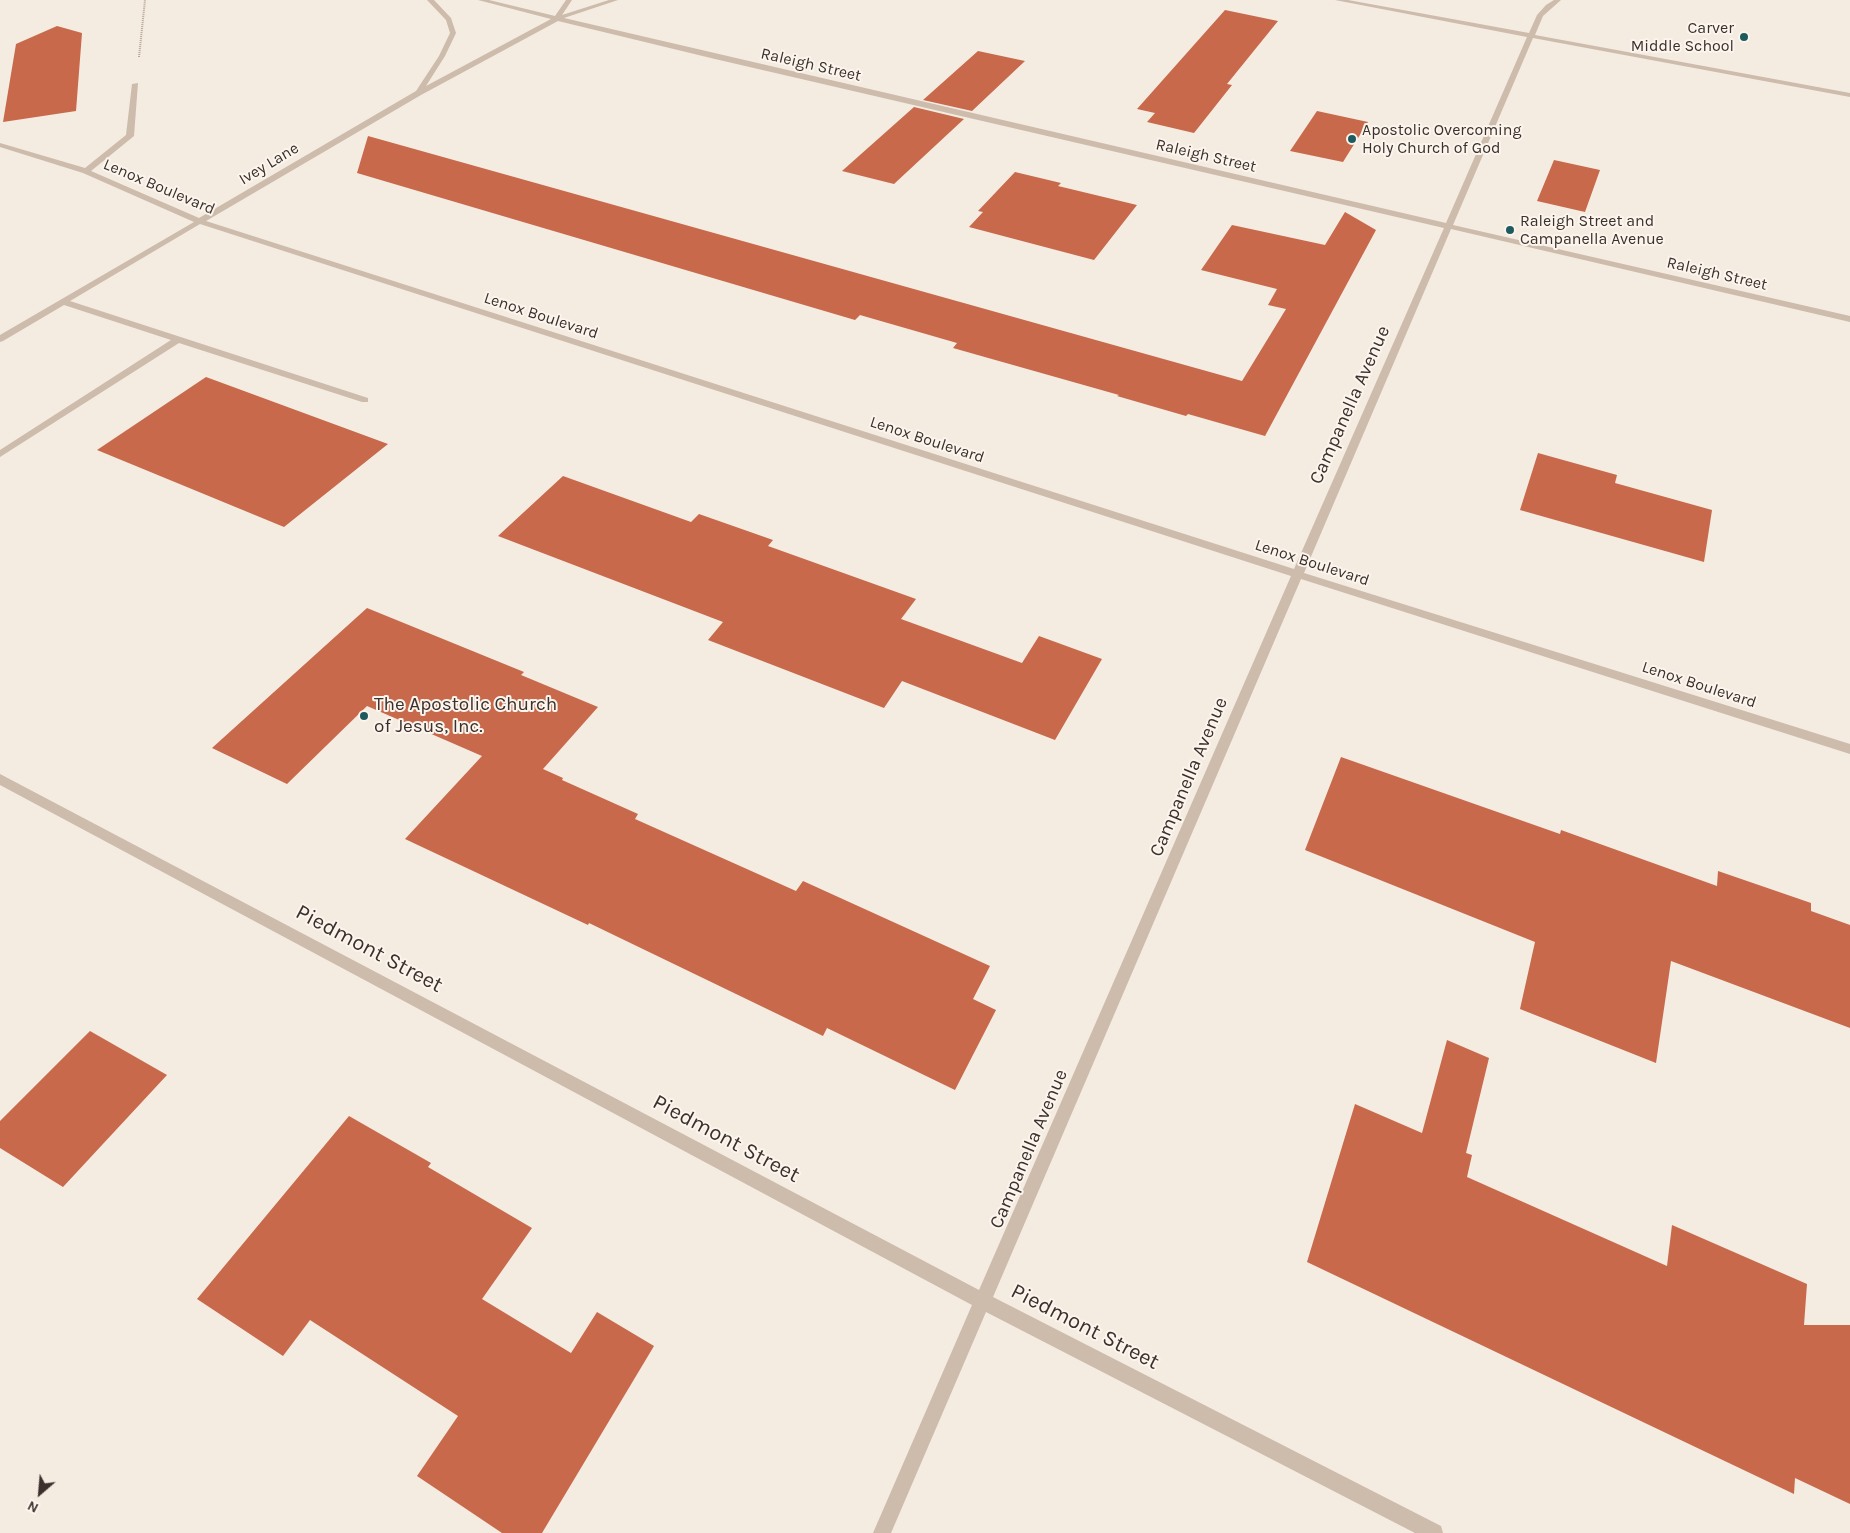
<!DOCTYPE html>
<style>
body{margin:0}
#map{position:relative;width:1850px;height:1533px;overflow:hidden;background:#f4ebe1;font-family:Karla,sans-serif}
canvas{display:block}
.north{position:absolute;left:15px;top:1468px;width:50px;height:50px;-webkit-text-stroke:4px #fbf5ee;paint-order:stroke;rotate:207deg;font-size:14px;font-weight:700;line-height:20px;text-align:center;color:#3b302b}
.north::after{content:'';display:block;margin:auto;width:18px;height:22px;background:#3b302b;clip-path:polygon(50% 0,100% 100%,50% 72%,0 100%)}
</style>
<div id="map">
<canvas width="1850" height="1533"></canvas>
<div class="north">N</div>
</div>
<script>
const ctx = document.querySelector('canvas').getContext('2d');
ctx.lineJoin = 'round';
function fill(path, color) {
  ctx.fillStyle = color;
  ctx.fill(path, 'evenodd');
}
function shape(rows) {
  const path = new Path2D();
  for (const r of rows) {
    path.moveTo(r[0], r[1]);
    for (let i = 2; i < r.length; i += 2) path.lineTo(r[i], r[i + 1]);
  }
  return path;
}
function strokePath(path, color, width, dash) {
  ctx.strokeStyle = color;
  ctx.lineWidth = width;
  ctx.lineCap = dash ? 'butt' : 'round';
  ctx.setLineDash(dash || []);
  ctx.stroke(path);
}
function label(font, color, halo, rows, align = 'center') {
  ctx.font = font + ' Karla,sans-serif';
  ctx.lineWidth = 4;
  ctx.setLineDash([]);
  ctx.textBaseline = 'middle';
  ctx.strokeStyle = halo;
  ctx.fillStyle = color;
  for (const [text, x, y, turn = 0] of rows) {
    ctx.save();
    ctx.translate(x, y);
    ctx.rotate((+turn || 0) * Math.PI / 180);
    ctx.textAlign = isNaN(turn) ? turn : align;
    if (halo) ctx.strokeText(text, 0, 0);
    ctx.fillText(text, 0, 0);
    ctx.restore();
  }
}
fill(shape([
 [1225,10,1278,21,1227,84,1232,85,1194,133,1147,122,1155,113,1137,109],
 [57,26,82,33,76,111,3,122,16,44],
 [978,51,1025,61,972,111,923,100],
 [914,107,964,119,894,184,842,171],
 [1317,111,1368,122,1343,162,1290,151],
 [368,136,1242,381,1286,309,1268,305,1277,289,1201,270,1232,225,1325,245,1345,212,1376,230,1265,436,1188,414,1186,416,1117,396,1119,395,953,348,957,343,860,315,855,320,357,173],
 [1554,160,1600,170,1585,212,1537,201],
 [1015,172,1061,183,1058,186,1137,205,1094,260,969,227,983,212,978,211],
 [206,377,388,444,284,527,97,450],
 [1538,453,1617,475,1615,483,1712,510,1704,562,1520,510],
 [563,476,691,522,699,514,773,540,768,546,916,599,901,619,1022,663,1039,636,1102,659,1055,740,902,681,884,708,708,640,723,622,498,536],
 [367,608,524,672,521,675,598,707,543,769,563,778,562,780,638,814,635,819,796,891,803,881,990,966,973,999,996,1010,955,1090,827,1028,823,1036,589,923,588,925,405,839,482,756,367,706,287,784,212,748],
 [1341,757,1560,834,1561,830,1717,886,1718,871,1811,903,1811,911,1850,925,1850,1028,1671,961,1656,1063,1520,1009,1535,942,1305,850],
 [90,1031,167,1075,63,1187,0,1148,0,1121],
 [1447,1040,1489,1058,1466,1153,1472,1155,1467,1177,1667,1266,1672,1225,1807,1284,1804,1325,1850,1325,1850,1504,1795,1478,1794,1494,1307,1262,1355,1104,1422,1133],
 [349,1116,431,1163,428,1167,532,1228,482,1299,571,1353,597,1312,654,1346,542,1533,502,1533,417,1476,458,1416,310,1320,283,1356,197,1299]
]), '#c8694b');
strokePath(shape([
 [139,57,145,0]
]), '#b9a596', 2, [1, 1]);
fill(shape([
 [427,0,434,0,451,18,456,33,445,56,426,86,551,19,478,0,489,0,555,16,566,0,572,0,562,15,609,0,618,0,564,18,1446,223,1527,37,1335,0,1348,0,1529,33,1537,15,1546,5,1554,0,1561,0,1543,16,1535,35,1850,93,1850,97,1533,38,1453,225,1850,316,1850,322,1451,229,1304,573,1850,744,1850,754,1301,579,993,1297,1441,1526,1443,1533,1415,1533,986,1312,891,1533,873,1533,972,1305,0,785,0,774,979,1290,1291,576,200,224,70,301,368,398,368,402,362,402,179,343,0,457,0,450,171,340,64,305,3,341,0,342,0,335,194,222,83,173,0,147,0,143,85,168,126,135,132,84,138,83,134,136,91,171,199,218,416,91,439,56,450,33,446,20,427,0],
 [558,21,715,59,1444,228,1294,569,206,221,421,95,558,21]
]), '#cdbbac');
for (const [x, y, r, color] of [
 [1744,37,5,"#1f5a5e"],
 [1352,139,5,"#1f5a5e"],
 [1510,230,5,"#1f5a5e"],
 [364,716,5,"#1f5a5e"]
]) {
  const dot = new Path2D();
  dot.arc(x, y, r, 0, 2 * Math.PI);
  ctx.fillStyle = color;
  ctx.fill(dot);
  strokePath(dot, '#fbf5ee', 2);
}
label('16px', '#3b302b', '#fbf5ee', [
 ["Carver",1734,28,"right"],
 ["Middle School",1734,46,"right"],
 ["Apostolic Overcoming",1362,130],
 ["Holy Church of God",1362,148],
 ["Raleigh Street and",1520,221],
 ["Campanella Avenue",1520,239]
], 'left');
label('16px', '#3b302b', '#fbf5ee', [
 ["Raleigh Street",811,65,13],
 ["Raleigh Street",1206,156,13],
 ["Ivey Lane",269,164,-31],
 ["Lenox Boulevard",159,187,23],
 ["Raleigh Street",1717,274,13],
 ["Lenox Boulevard",541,316,18],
 ["Lenox Boulevard",927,440,18],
 ["Lenox Boulevard",1312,563,18],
 ["Lenox Boulevard",1699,685,18]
]);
label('19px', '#3b302b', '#fbf5ee', [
 ["Campanella Avenue",1350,405,-66],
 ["Campanella Avenue",1189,777,-67],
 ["Campanella Avenue",1029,1149,-67]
]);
label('19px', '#3b302b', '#fbf5ee', [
 ["The Apostolic Church",374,705],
 ["of Jesus, Inc.",374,727]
], 'left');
label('22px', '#3b302b', '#fbf5ee', [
 ["Piedmont Street",369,949,28],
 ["Piedmont Street",726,1139,28],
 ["Piedmont Street",1085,1327,27]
]);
</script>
